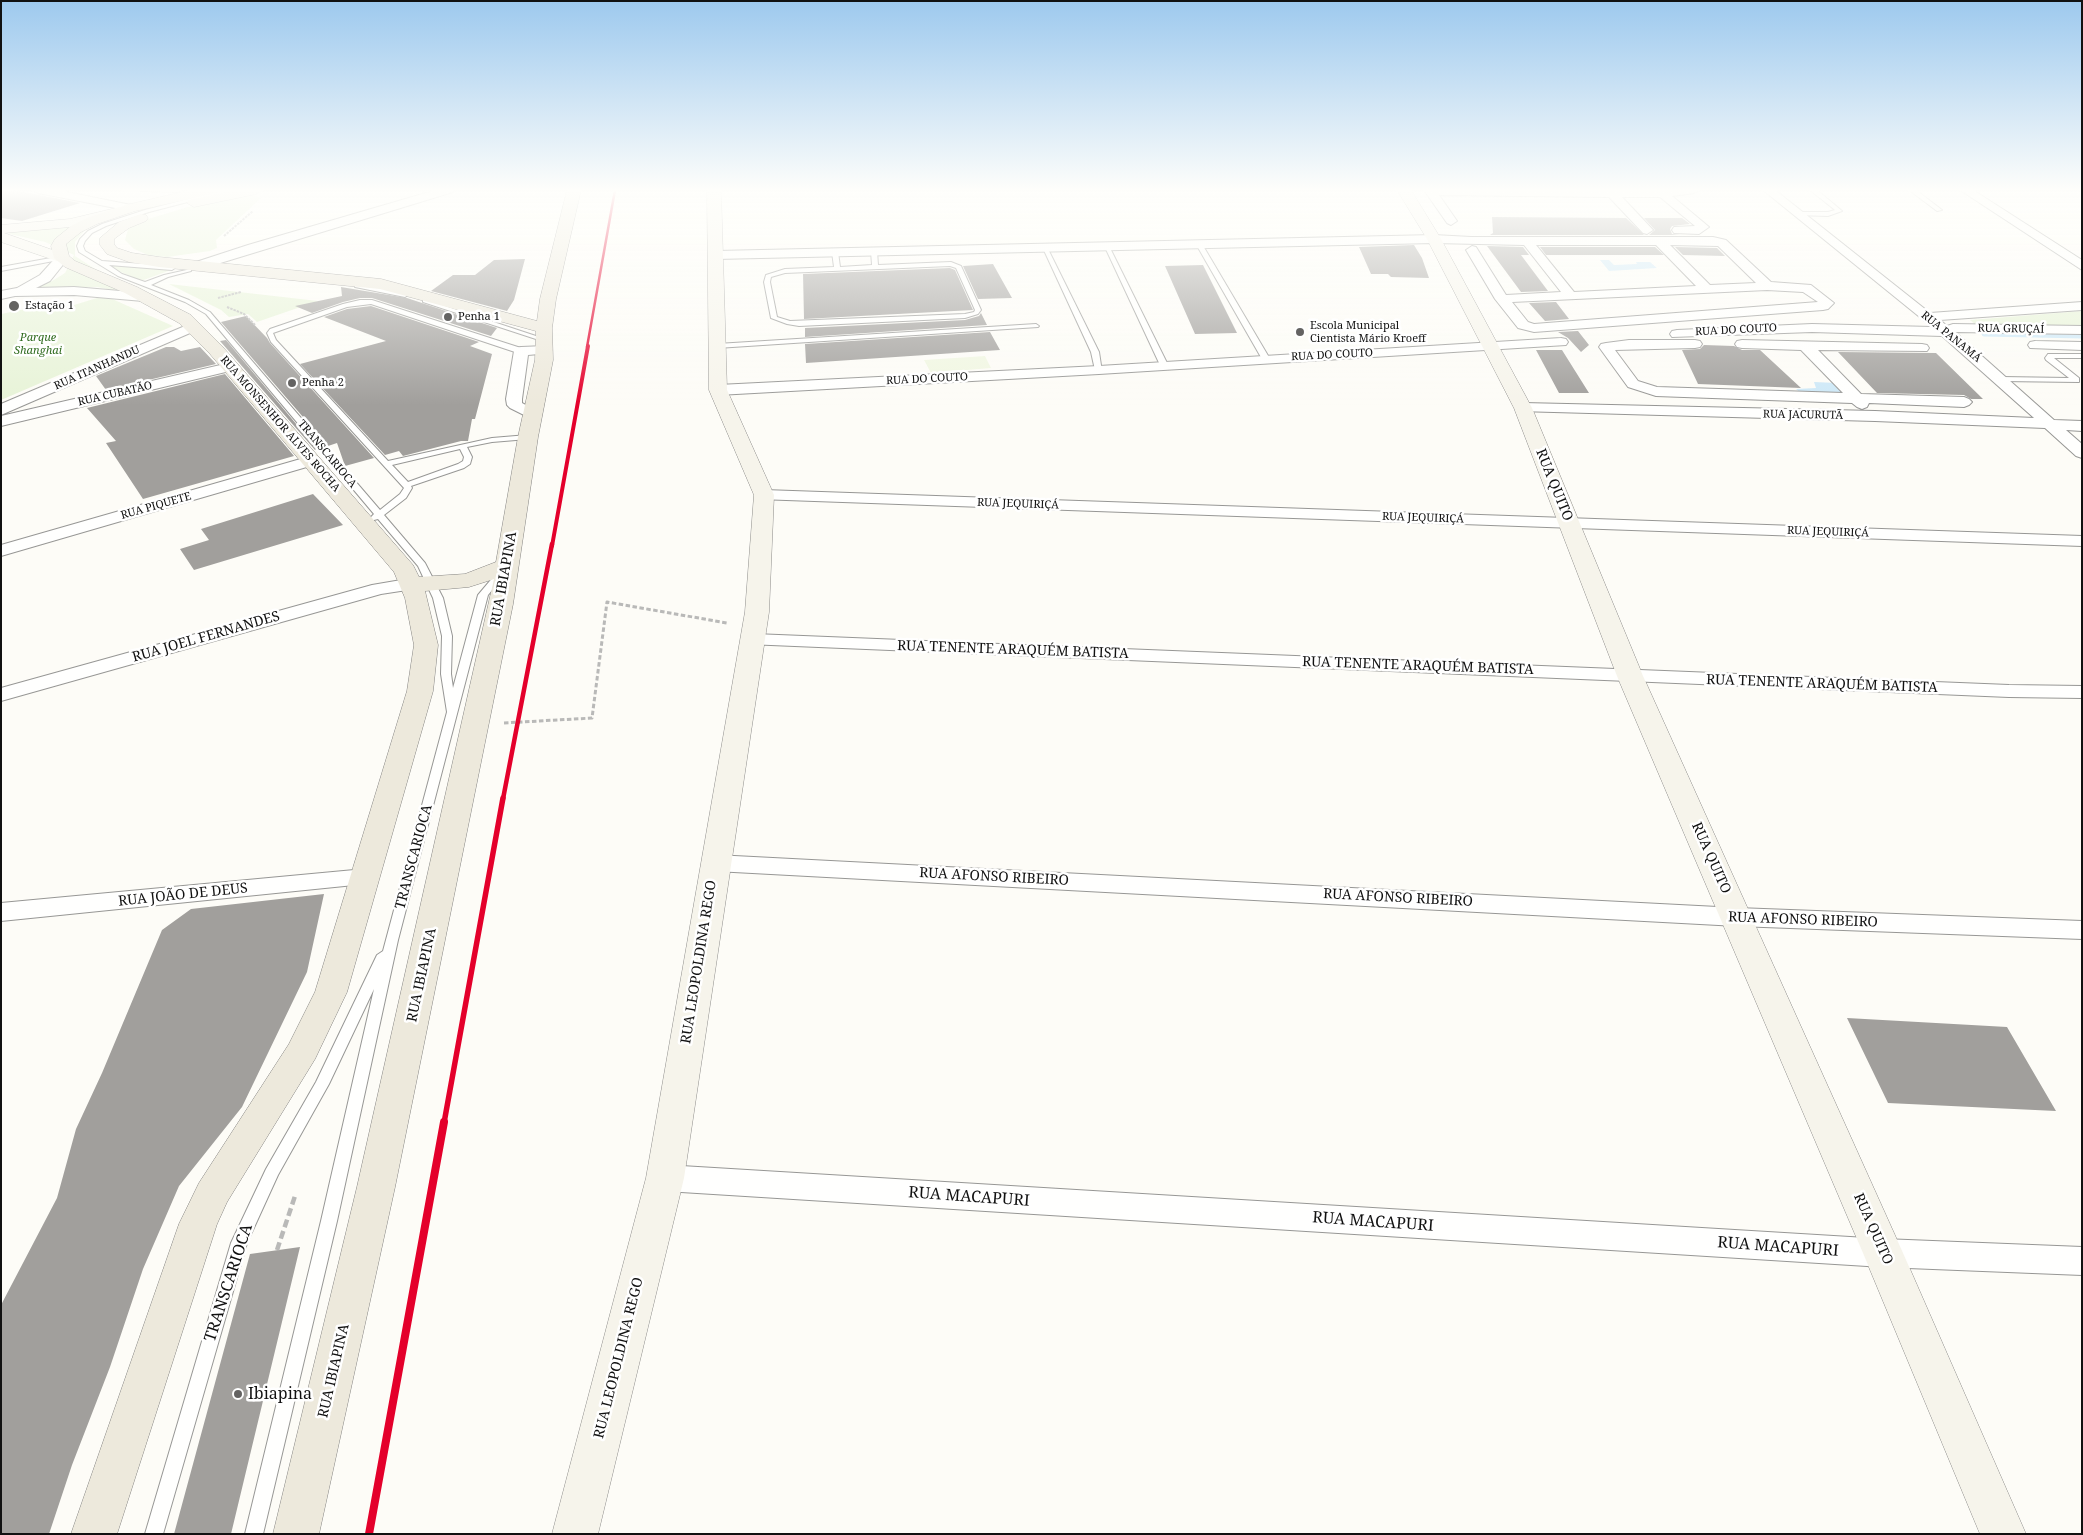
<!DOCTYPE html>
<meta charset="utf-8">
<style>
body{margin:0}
#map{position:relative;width:2083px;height:1535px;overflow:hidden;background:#fdfcf7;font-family:"Noto Serif",serif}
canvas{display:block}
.frame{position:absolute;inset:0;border:2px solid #111;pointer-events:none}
</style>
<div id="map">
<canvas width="2083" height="1535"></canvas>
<div class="frame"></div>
</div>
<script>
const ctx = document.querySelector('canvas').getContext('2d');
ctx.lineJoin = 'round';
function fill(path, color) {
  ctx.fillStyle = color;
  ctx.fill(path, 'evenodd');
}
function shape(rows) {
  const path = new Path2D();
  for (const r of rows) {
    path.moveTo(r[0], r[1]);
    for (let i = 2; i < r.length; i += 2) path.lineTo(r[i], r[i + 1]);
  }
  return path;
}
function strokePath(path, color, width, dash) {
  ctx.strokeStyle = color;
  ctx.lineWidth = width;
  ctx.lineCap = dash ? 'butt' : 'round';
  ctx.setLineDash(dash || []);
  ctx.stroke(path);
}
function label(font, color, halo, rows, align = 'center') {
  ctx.font = font + ' "Noto Serif",serif';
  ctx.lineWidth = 5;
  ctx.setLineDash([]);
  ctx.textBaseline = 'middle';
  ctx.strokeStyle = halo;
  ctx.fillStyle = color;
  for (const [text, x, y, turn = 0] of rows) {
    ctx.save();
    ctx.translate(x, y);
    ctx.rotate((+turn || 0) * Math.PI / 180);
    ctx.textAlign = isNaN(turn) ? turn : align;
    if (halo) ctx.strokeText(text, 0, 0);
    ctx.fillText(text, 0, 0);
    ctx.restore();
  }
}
fill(shape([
 [251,193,261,198,216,240,217,248,210,251,167,257,148,255,134,249,125,240,128,229,148,219,208,201],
 [101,221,85,230,75,242,75,256,134,294,97,287,32,288,52,281,65,273,74,255,45,242,1,232],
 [101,263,171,270,141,281],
 [169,284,318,301,257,322,248,314,229,317,221,310],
 [97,298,110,298,173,326,1,400,1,314,55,303,64,308],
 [2082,311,2082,328,1976,325,1970,320]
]), '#e7f3d7');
fill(shape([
 [985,356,991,368,931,373,924,360]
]), '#f0f6e1');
fill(shape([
 [1600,260,1609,260,1614,265,1637,264,1636,262,1650,262,1657,268,1609,271],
 [1814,382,1837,383,1848,394,1802,394,1796,389,1816,388]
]), '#cde8f7');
strokePath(shape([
 [1984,334,2082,336]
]), '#cde8f7', 5);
fill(shape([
 [1,190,13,190,80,203,22,221,1,218],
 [1492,217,1626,218,1644,235,1490,235,1493,233],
 [1644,218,1682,218,1690,224,1672,226,1670,229,1672,234,1680,235,1649,235,1655,230],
 [1414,245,1422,258,1429,278,1391,277,1388,274,1371,274,1359,247],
 [1487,246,1523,247,1529,255,1521,255,1548,291,1521,292],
 [1540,247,1655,247,1664,255,1546,255],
 [1675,247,1717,248,1725,256,1683,255],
 [525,259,514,300,507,311,431,291,453,275,475,275,494,260],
 [993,264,1012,298,978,299,963,266],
 [1203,265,1237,333,1195,334,1165,266],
 [950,268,955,270,973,310,804,319,803,274],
 [341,287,407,298,497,328,491,336,372,298,360,298,343,302,312,313,295,306,342,296],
 [1556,302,1569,319,1545,321,1529,303],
 [371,306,479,342,470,346,492,354,475,419,472,419,468,441,461,441,403,456,399,451,385,455,300,364,386,341,324,317,347,309],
 [981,313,987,325,805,337,805,328,965,320,979,316],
 [246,316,267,338,270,343,374,458,345,466,337,443,328,446,221,322],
 [1578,331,1589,345,1581,352,1568,338,1558,332],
 [990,332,1000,350,806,363,805,344],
 [226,340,317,449,315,450,220,341],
 [1704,345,1734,346,1742,350,1760,350,1801,388,1698,384,1682,350,1700,349],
 [166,347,174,347,181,351,200,347,216,364,106,390,96,376],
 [1536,350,1562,350,1589,393,1559,393],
 [1838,352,1936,353,1983,399,1971,399,1964,395,1877,393],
 [225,374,294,456,143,499,106,443,116,441,87,408],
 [313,494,343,525,194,570,180,549,209,540,201,529],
 [324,894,307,972,242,1107,179,1186,143,1269,110,1367,72,1465,49,1534,1,1534,1,1305,57,1198,76,1129,102,1073,162,930,191,909],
 [1847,1018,2007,1027,2056,1111,1888,1103],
 [300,1247,231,1534,174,1534,250,1254]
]), '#a19f9c');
const lane = shape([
 [123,190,181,190,178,192,123,190],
 [223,190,234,190,149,212,106,226,92,233,85,241,83,246,85,251,102,261,172,266,175,268,172,270,109,265,122,274,145,282,164,275,191,269,191,271,168,277,151,285,189,300,210,312,380,510,400,494,404,488,271,342,267,333,270,329,343,304,360,300,372,300,524,349,524,353,518,353,371,304,347,307,273,333,276,340,388,461,492,438,528,435,532,437,528,439,492,442,467,447,472,457,470,464,464,468,411,486,412,488,406,498,384,515,425,563,443,598,452,636,451,674,453,688,478,595,500,569,503,568,508,571,488,595,398,940,337,1221,263,1534,245,1534,321,1221,374,989,329,1084,278,1175,247,1243,163,1534,145,1534,231,1243,266,1169,316,1082,377,955,383,951,447,712,441,674,442,636,433,598,418,566,378,519,370,521,369,519,374,514,206,314,185,302,118,276,79,252,77,246,80,239,88,231,102,224,145,210,223,190],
 [460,449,464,457,463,461,458,464,408,482,392,465,460,449],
 [1810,190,1817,190,1842,211,1828,216,1796,215,1798,212,1828,212,1835,210,1810,190],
 [1909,190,1916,190,1942,210,1937,211,1909,190],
 [1199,242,1202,244,1270,359,1269,361,1262,359,1196,244,1199,242],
 [1104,245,1109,246,1168,365,1167,367,1160,365,1104,245],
 [1042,246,1047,247,1099,352,1102,372,1095,370,1091,352,1042,246],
 [874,249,877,251,878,265,951,262,961,266,981,310,978,314,965,318,799,326,787,324,771,318,764,282,766,275,785,269,834,267,832,252,835,250,838,252,840,267,872,265,871,251,874,249],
 [950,266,956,268,975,310,974,312,965,314,790,321,777,317,770,282,771,277,785,273,950,266],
 [62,256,65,258,64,259,1,271,1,267,62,256],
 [357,284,405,293,408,295,405,297,355,287,355,285,357,284],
 [423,300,427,300,548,340,542,341,423,302,423,300],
 [1036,324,1039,326,1038,327,717,348,713,346,717,344,1036,324],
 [2048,354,2082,354,2082,358,2054,358,2079,378,2079,382,2001,381,1997,379,2001,377,2069,378,2046,360,2045,358,2048,354]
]);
const street = shape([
 [33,190,57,190,131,205,137,208,131,211,38,193,33,190],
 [436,190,454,190,453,192,204,268,200,269,194,265,196,262,248,245,436,190],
 [1424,190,1699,190,1694,193,1672,196,1709,227,1699,234,1674,233,1672,230,1674,227,1695,226,1660,197,1622,197,1653,230,1647,234,1643,233,1609,197,1439,195,1457,221,1451,225,1447,223,1424,190],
 [1763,190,1775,190,1930,313,2082,302,2082,310,1940,320,1947,326,1953,324,2082,326,2082,334,1955,332,2054,420,2082,421,2082,431,2066,430,2082,444,2082,458,2076,456,2045,428,1875,421,1518,411,1515,408,1518,405,1523,403,1875,411,2034,418,1942,336,1812,332,1672,337,1670,334,1672,331,1677,330,1812,324,1932,327,1763,190],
 [1960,190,1973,190,2082,260,2082,270,1960,190],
 [1434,235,1471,237,1713,237,1726,240,1771,282,1811,285,1834,303,1828,309,1823,310,1534,332,1518,328,1495,299,1466,250,1472,246,1476,247,1506,295,1561,292,1524,245,1434,243,716,259,710,255,716,251,1434,235],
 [1536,245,1656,245,1696,286,1574,292,1536,245],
 [1670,245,1718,246,1756,283,1710,285,1670,245],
 [1767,290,1803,292,1818,302,1534,324,1528,322,1512,302,1767,290],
 [62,254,66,255,68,258,66,261,50,281,36,288,74,287,143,293,150,297,143,301,74,295,15,296,1,299,1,291,17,288,40,275,58,255,62,254],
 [192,323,199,327,197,330,1,415,1,404,192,323],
 [1561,338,1566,339,1568,342,1566,345,1099,374,718,395,713,393,710,390,713,387,718,385,1099,366,1561,338],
 [1629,340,1695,340,1700,341,1702,344,1700,347,1695,348,1615,350,1638,381,1657,387,1843,393,1801,350,1742,348,1737,347,1735,344,1737,341,1742,340,1922,344,1927,345,1929,348,1927,351,1818,350,1861,394,1964,397,1969,399,1972,402,1969,405,1964,407,1869,403,1867,407,1862,409,1857,407,1852,403,1656,396,1628,387,1599,347,1601,344,1606,343,1629,340],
 [2035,341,2082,342,2082,350,2030,348,2028,345,2030,342,2035,341],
 [545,346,550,347,552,350,550,353,528,355,522,399,522,403,537,411,540,414,537,417,532,419,510,408,507,405,506,399,514,351,516,348,521,347,545,346],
 [229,363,234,364,236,367,234,370,1,426,1,416,229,363],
 [311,456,317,458,319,461,317,464,1,556,1,545,311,456],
 [764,490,2082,536,2082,546,758,499,755,495,758,491,764,490],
 [413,578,420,580,422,584,420,588,381,594,1,701,1,688,372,585,413,578],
 [754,634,2009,685,2082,686,2082,698,2009,697,747,644,744,640,747,636,754,634],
 [715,855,1737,908,2082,921,2082,939,1737,926,715,871,706,869,703,863,706,857,715,855],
 [365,869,374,871,377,877,374,883,1,921,1,903,365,869],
 [665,1165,1883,1239,2082,1247,2082,1275,1883,1267,665,1191,654,1187,650,1178,654,1169,665,1165]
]);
const secondary = shape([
 [707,190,721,190,727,390,774,495,769,612,684,1178,598,1534,552,1534,646,1178,745,612,754,495,709,390,707,190],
 [1397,190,1411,190,1441,239,1532,408,1643,676,1903,1253,2026,1534,1980,1534,1863,1253,1617,676,1514,408,1427,239,1397,190],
 [120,207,125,208,127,211,125,214,70,227,4,233,67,255,70,258,67,261,57,261,1,242,1,225,70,219,120,207]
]);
const primary = shape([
 [191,190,218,190,216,193,135,211,97,224,81,232,66,244,69,256,75,261,137,287,191,315,222,346,413,565,419,577,465,574,496,562,518,437,535,360,536,331,380,289,159,267,129,262,107,254,100,245,100,238,119,222,141,214,146,215,148,218,146,221,129,228,114,239,114,244,117,248,132,253,159,257,381,279,537,321,540,299,567,190,581,190,556,299,552,328,553,360,538,437,513,604,395,1187,319,1534,273,1534,357,1187,494,579,469,587,425,591,438,645,433,691,347,992,315,1059,227,1202,217,1224,117,1534,71,1534,179,1224,199,1183,289,1044,315,992,407,691,414,645,405,598,394,572,210,354,179,323,125,293,65,267,54,258,51,246,55,239,71,226,87,218,126,205,191,190],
 [235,190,263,190,256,194,194,207,187,203,189,200,235,190]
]);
strokePath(lane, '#979795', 2);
strokePath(street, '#979795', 2);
strokePath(secondary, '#8e8d8b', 1);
strokePath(primary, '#858482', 1);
strokePath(shape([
 [224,236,253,211],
 [218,298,241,292],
 [227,307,244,314,255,325]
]), '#b9b9b8', 2, [2.5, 1]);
strokePath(shape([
 [504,723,592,718,607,602,727,623]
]), '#b9b9b8', 3, [4.5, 2.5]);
strokePath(shape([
 [277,1250,295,1196]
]), '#b9b9b8', 4.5, [8, 4]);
fill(lane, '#fffffe');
fill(street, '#fffffe');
fill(secondary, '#f6f4eb');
fill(primary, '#ede9dc');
strokePath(shape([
 [587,347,615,190]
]), '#e4002b', 2.5);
strokePath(shape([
 [552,546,588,346]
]), '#e4002b', 4);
strokePath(shape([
 [503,799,552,544]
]), '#e4002b', 4.5);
strokePath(shape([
 [444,1123,503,798]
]), '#e4002b', 5.5);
strokePath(shape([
 [369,1534,444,1122]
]), '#e4002b', 8);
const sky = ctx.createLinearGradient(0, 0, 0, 405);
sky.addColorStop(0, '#9dc9ee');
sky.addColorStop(0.47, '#fefefb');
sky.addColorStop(1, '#fefefb00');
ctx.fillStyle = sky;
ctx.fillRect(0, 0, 2083, 405);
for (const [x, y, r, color] of [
 [14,306,6,"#646362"],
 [448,317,5,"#646362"],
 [1300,332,5,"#646362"],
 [292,383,5,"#646362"],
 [238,1394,5,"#646362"]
]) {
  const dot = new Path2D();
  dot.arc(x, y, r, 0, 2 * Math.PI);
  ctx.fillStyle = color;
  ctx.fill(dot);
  strokePath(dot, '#fff', 2);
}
label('11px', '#111', '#fff', [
 ["Estação 1",25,306],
 ["Penha 1",458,317],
 ["Escola Municipal",1310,326],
 ["Cientista Mário Kroeff",1310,339],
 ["Penha 2",302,383]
], 'left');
label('11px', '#111', '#fff', [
 ["RUA GRUÇAÍ",2011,329,1],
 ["RUA DO COUTO",1736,330,-3],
 ["RUA PANAMÁ",1951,337,39],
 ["RUA DO COUTO",1332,355,-3],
 ["RUA ITANHANDU",97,368,-24],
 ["RUA DO COUTO",927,379,-3],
 ["RUA CUBATÃO",115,394,-13],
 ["RUA JACURUTÃ",1803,415,1],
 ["RUA MONSENHOR ALVES ROCHA",280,424,49],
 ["TRANSCARIOCA",327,454,50],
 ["RUA JEQUIRIÇÁ",1018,504,2],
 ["RUA PIQUETE",156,506,-16],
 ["RUA JEQUIRIÇÁ",1423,518,2],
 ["RUA JEQUIRIÇÁ",1828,532,2]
]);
label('italic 11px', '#2f6b1f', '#fff', [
 ["Parque",38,338],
 ["Shanghai",38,351]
]);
label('14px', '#111', '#fff', [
 ["RUA QUITO",1554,485,68],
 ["RUA IBIAPINA",504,579,-80],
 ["RUA JOEL FERNANDES",206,637,-16],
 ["RUA TENENTE ARAQUÉM BATISTA",1013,650,2],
 ["RUA TENENTE ARAQUÉM BATISTA",1418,666,2],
 ["RUA TENENTE ARAQUÉM BATISTA",1822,684,2],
 ["TRANSCARIOCA",414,857,-75],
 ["RUA QUITO",1711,858,66],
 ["RUA AFONSO RIBEIRO",994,877,3],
 ["RUA JOÃO DE DEUS",183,895,-6],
 ["RUA AFONSO RIBEIRO",1398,898,3],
 ["RUA AFONSO RIBEIRO",1803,920,2],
 ["RUA LEOPOLDINA REGO",699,962,-81],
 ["RUA IBIAPINA",422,975,-78],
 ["RUA QUITO",1873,1229,66],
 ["RUA LEOPOLDINA REGO",619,1358,-76],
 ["RUA IBIAPINA",334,1371,-77]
]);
label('16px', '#111', '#fff', [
 ["RUA MACAPURI",969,1197,4],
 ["RUA MACAPURI",1373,1222,4],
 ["RUA MACAPURI",1778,1247,4],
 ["TRANSCARIOCA",229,1283,-72]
]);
label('16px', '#111', '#fff', [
 ["Ibiapina",248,1394]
], 'left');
</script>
